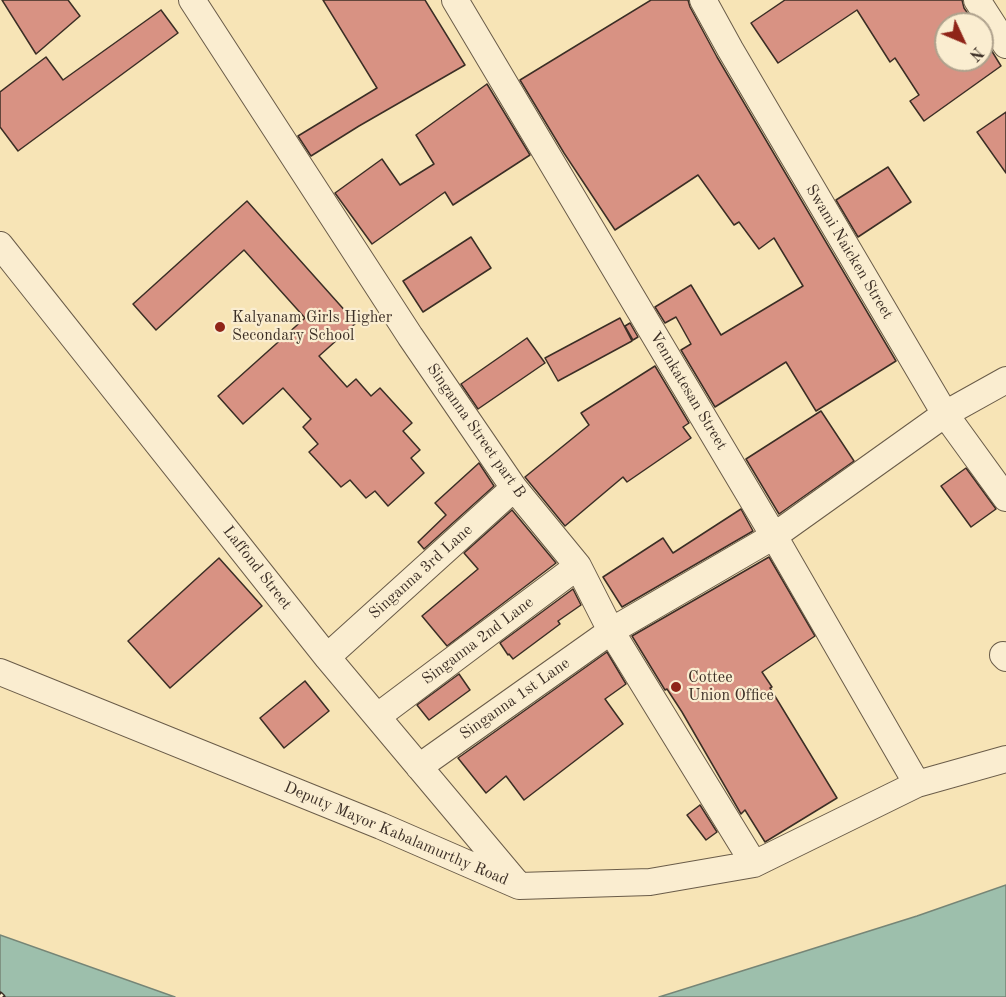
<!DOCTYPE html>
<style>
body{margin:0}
#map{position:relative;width:1006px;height:997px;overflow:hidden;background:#f7e4b6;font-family:"Old Standard TT",serif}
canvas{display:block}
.north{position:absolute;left:934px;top:12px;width:60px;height:60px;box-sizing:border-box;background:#faedd0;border:2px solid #aea18c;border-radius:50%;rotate:134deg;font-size:16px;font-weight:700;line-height:24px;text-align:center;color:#3b2e25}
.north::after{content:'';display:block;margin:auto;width:21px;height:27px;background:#8f2418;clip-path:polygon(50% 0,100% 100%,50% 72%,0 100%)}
</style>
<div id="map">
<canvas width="1006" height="997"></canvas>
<div class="north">N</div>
</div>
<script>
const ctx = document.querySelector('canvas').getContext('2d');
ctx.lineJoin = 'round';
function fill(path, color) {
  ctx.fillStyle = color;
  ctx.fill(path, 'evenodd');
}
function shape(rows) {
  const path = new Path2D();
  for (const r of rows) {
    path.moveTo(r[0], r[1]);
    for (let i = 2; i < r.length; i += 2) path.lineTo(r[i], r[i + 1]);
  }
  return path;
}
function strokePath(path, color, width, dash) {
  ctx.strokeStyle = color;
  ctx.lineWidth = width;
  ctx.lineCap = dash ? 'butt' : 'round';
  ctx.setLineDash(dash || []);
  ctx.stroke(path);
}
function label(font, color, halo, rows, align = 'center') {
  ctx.font = font + ' "Old Standard TT",serif';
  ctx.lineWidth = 4.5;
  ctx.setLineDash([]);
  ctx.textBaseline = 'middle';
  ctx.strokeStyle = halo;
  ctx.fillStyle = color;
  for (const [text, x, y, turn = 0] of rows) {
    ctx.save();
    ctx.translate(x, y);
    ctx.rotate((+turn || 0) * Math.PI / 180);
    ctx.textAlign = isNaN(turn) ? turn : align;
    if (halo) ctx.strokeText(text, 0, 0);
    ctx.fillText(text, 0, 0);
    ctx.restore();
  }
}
const water = shape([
 [1006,885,1006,997,659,997,917,916,1006,885],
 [0,935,175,997,0,997,0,935]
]);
fill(water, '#9dbfac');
strokePath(water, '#768576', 1.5);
const building = shape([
 [2,0,68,0,80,16,36,54,2,0],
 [323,0,425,0,465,65,359,126,311,156,298,136,377,88,323,0],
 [651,0,688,0,690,7,717,57,896,361,816,411,786,362,715,407,681,350,691,344,676,317,665,323,655,307,691,285,721,335,803,286,774,238,759,249,739,222,734,225,698,175,615,230,564,153,520,80,651,0],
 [785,0,962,0,964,8,975,24,946,24,946,60,982,60,982,35,1001,66,924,121,910,101,919,95,895,58,890,62,857,10,778,63,751,23,785,0],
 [161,10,178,33,18,151,0,127,0,92,46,57,63,80,161,10],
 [487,84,530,155,453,205,445,192,372,244,335,193,382,159,400,185,434,164,416,135,487,84],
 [1006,112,1006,173,977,132,1006,112],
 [888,167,911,202,858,237,836,200,888,167],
 [247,201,356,323,319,356,347,387,356,379,371,396,380,388,412,423,403,431,420,450,411,458,424,473,388,506,375,491,366,498,350,480,341,487,309,452,318,444,303,427,311,419,283,388,243,424,218,396,305,318,244,250,156,330,133,304,247,201],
 [471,237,491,268,423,312,403,281,471,237],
 [620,318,632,341,558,381,545,358,620,318],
 [630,323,638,337,633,340,625,326,630,323],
 [527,338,545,363,478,409,461,384,527,338],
 [655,366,689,423,683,427,691,438,627,482,623,477,565,526,525,477,589,425,581,413,655,366],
 [821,411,854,461,779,514,746,459,821,411],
 [479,463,494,486,424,549,418,542,446,515,435,503,479,463],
 [966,468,996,509,971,527,941,486,966,468],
 [741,509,753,531,622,607,603,577,663,538,673,553,741,509],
 [512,510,556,563,447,646,422,616,478,569,464,553,512,510],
 [769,557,815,636,762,672,772,687,770,688,837,798,765,842,745,810,741,814,682,712,667,689,665,690,632,636,769,557],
 [219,558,262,606,170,688,128,641,219,558],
 [573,589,581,605,558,621,560,624,513,659,509,654,508,655,500,643,573,589],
 [607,652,626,684,605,699,623,724,524,800,506,776,486,793,458,758,607,652],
 [459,674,470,690,429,720,417,705,459,674],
 [305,681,329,711,284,748,260,718,305,681],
 [700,805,717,832,706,840,687,815,700,805]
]);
fill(building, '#d89283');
strokePath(building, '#3b2e25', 1.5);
const minor = shape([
 [192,0,410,336,514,488,578,566,611,631,754,864],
 [455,0,774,536,917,784],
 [703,0,730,49,945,414,1006,498],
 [977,0,1006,45],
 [0,245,327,657,515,881],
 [1003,655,1006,658],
 [327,657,514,488],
 [0,672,381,826,519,886,650,882,754,864,917,784,1006,759],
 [378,716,578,566],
 [419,767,611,631,774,536,945,414,1006,380]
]);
strokePath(minor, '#6a5c49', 28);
strokePath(minor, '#faedd0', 26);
const rail = shape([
 [0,995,2,997]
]);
strokePath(rail, '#3b2e25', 7);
strokePath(rail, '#faedd0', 4.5, [14]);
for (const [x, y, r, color] of [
 [220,327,6,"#8f2418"],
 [676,687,6,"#8f2418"]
]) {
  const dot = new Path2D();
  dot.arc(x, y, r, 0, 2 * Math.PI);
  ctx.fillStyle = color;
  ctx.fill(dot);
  strokePath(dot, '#faedd0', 2);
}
label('16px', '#3b2e25', '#faedd0', [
 ["Swami Naicken Street",849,252,59],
 ["Vennkatesan Street",688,391,59],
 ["Singanna Street part B",476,431,55],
 ["Laffond Street",257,568,52],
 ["Singanna 3rd Lane",421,572,-42],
 ["Singanna 2nd Lane",478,641,-37],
 ["Singanna 1st Lane",515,699,-35],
 ["Deputy Mayor Kabalamurthy Road",396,834,23]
]);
label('16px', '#3b2e25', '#faedd0', [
 ["Kalyanam Girls Higher",232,318],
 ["Secondary School",232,336],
 ["Cottee",688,678],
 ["Union Office",688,696]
], 'left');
</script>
